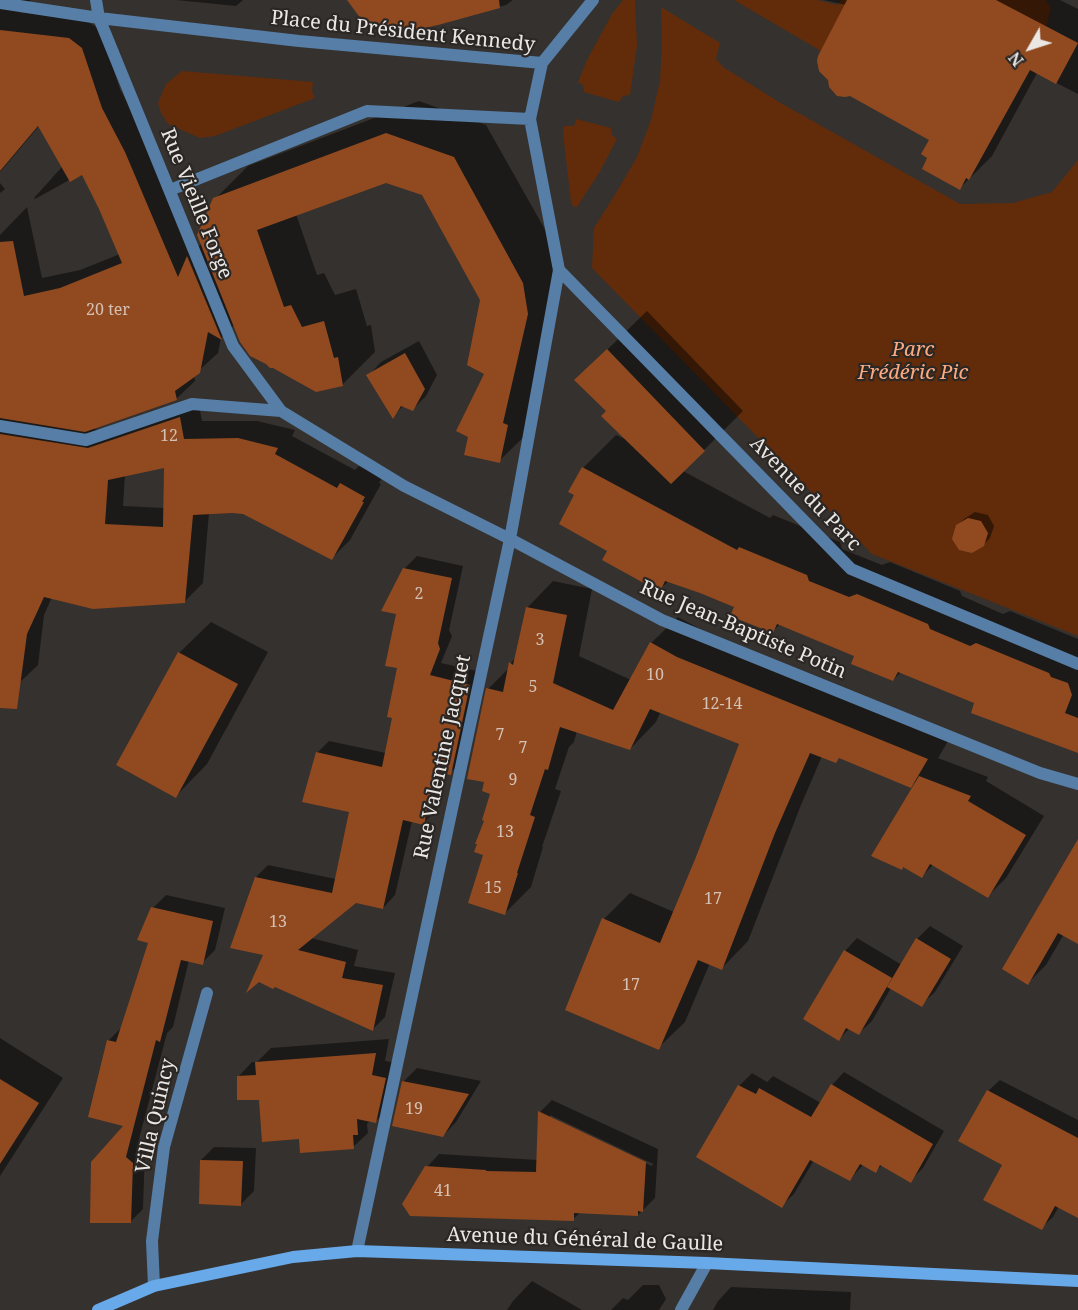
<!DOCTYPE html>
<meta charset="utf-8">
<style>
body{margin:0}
#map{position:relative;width:1078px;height:1310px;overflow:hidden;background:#35312e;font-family:"Noto Serif",serif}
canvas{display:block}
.north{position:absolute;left:1000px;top:18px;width:60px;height:60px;-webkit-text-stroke:4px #2b2725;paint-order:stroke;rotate:231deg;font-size:16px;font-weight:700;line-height:24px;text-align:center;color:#eae7e5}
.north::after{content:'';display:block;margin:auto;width:21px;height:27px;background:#eae7e5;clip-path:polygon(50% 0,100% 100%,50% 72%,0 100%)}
</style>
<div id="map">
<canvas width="1078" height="1310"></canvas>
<div class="north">N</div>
</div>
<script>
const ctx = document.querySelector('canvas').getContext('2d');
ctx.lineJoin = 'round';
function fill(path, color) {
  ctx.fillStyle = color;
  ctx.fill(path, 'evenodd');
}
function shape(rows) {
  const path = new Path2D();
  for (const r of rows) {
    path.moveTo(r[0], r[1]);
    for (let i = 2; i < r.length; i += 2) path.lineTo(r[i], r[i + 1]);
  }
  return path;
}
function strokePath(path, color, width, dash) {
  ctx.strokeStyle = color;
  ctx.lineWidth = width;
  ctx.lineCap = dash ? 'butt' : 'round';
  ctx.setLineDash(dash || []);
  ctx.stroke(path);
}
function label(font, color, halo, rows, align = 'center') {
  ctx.font = font + ' "Noto Serif",serif';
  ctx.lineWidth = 4.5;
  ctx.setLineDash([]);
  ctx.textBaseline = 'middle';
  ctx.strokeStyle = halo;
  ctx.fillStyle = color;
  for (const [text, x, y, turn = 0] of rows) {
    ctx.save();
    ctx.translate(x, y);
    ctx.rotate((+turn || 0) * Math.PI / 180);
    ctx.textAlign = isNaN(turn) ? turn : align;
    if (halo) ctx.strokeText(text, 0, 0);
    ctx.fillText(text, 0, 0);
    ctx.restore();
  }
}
fill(shape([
 [623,0,635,0,637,45,630,95,623,96,619,102,584,92,583,85,578,82,587,60,612,14],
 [734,0,817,0,838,5,841,0,850,0,821,51],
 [996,0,1046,0,1051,8,1046,27],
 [661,7,720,43,716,59,723,67,779,102,960,204,1013,203,1052,192,1078,160,1078,636,872,554,592,268,594,228,616,193,637,157,651,120,660,81,662,44],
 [182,71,313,82,312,91,315,98,215,136,200,138,168,124,161,113,158,103,166,84],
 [576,119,611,128,612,135,617,139,599,173,577,207,575,207,573,206,571,202,563,133,564,126,573,126,575,124]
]), '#622c0a');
fill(shape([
 [0,0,31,0,19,12,87,21,102,31,102,35,120,89,143,133,193,252,202,243,215,199,248,166,419,101,486,125,556,249,532,429,499,461,486,374,482,300,424,194,386,181,296,214,317,275,324,273,335,295,356,289,367,326,371,325,375,352,342,385,235,324,221,338,218,353,194,375,195,381,176,399,90,428,105,431,198,400,202,421,257,421,295,430,292,436,355,470,359,466,382,478,379,483,381,484,350,540,332,558,243,513,209,513,203,583,184,602,52,597,44,615,38,665,19,683,0,680,0,235,27,207,42,278,80,270,120,254,100,208,82,173,35,199,34,198,69,159,39,126,0,172],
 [165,466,165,508,123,506,125,475],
 [176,0,243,0,236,6],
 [348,0,513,0,506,5,437,24],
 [823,0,1060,0,1078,9,1078,94,1037,73,992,156,960,188,929,158,931,139,846,5],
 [0,183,5,189,0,193],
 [647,311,743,411,683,471,770,518,773,515,840,542,842,549,882,565,890,562,960,591,962,596,1003,614,1010,611,1078,639,1078,751,976,703,901,672,893,680,856,655,780,624,773,631,736,606,669,581,659,590,610,550,576,495,570,491,584,467,616,435,629,441,608,411,576,380],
 [419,341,437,375,426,396,413,409,404,405,393,416,368,376,381,362],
 [975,512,988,515,994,526,990,538,983,545,957,526,964,519],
 [417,556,463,566,449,630,452,636,441,663,482,672,463,761,450,773,444,772,436,811,423,823,412,821,395,895,383,908,356,902,311,938,358,950,354,966,395,973,385,1017,373,1029,265,954,256,877,268,865,336,879,351,811,317,753,329,741,386,753,394,717,399,667,398,613,404,569],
 [553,581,592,589,579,656,631,680,651,643,678,617,704,631,953,733,938,758,988,777,986,781,1044,816,1006,878,987,897,934,864,922,876,919,779,911,786,840,757,822,756,801,805,748,941,722,968,710,963,685,1022,658,1048,604,919,630,893,674,912,697,857,741,743,661,711,656,722,630,749,577,731,574,742,569,747,555,789,561,791,542,847,543,847,531,887,505,913,484,854,486,820,492,793,486,781,488,689,510,667,511,663,516,657,527,608],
 [211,622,268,652,207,764,176,796,179,653],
 [1078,842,1078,942,1064,934,1046,965,1028,983],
 [166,895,225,908,215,950,202,963,189,960,173,1027,167,1033,138,1143,145,1149,143,1209,130,1222,91,1222,126,1125,108,1041,121,1028,150,942,153,908],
 [930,926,963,946,935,992,921,1005,891,988,872,1021,859,1033,850,1028,839,1039,845,951,857,938,902,965,917,939],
 [0,1038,63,1078,0,1176],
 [389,1039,385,1061,399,1063,390,1107,376,1121,371,1120,367,1124,368,1133,353,1147,301,1137,238,1077,252,1062,257,1062,271,1048],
 [417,1068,481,1081,456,1122,443,1136,403,1082],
 [844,1072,944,1131,923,1168,910,1181,882,1165,876,1171,864,1164,850,1179,814,1160,794,1194,781,1206,739,1086,752,1073,767,1082,773,1076,821,1103,832,1085],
 [1000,1080,1078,1120,1078,1207,1059,1206,1053,1217,1041,1228,1004,1165,988,1091],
 [552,1100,658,1149,655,1198,638,1215,581,1212,573,1219,427,1167,439,1154,538,1160,540,1112],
 [550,1115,653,1164,652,1166,550,1118],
 [214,1147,256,1148,254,1191,241,1204,201,1160],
 [532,1281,582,1310,507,1310,513,1301],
 [643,1285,659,1285,666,1299,659,1310,611,1310,623,1298,628,1300],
 [731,1287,851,1292,850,1310,713,1310,718,1301]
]), '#0007');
fill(shape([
 [347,0,499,0,500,8,438,25,411,31,367,27],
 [847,0,996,0,1078,43,1056,84,1030,70,969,180,966,178,960,190,922,169,927,158,921,154,929,140,850,96,845,97,837,96,829,87,828,80,819,71,817,61,818,56],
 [0,30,69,38,82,48,102,108,125,152,178,277,187,256,222,340,208,332,200,373,175,391,177,400,85,432,0,418,0,242,13,241,24,296,60,288,122,263,99,209,82,175,70,182,38,126,0,171],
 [386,133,454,157,523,283,528,314,503,423,508,425,500,463,464,455,468,437,456,431,484,374,467,365,480,300,422,195,386,183,257,230,284,307,291,305,302,327,324,321,334,358,338,357,343,386,316,392,273,368,270,368,266,364,250,356,240,342,197,235,213,198],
 [607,349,705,451,671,484,601,416,606,411,574,380],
 [405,353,425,389,413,411,401,406,393,419,366,375],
 [180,417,184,439,238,438,278,448,275,454,337,488,340,483,365,497,362,502,364,502,332,560,243,514,232,513,193,515,185,603,93,609,44,597,27,634,17,709,0,708,0,434,88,448],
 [164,468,163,527,105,524,108,480],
 [582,467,737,550,739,547,807,575,809,581,849,597,857,594,928,624,930,629,956,640,970,646,976,643,1049,673,1051,677,1068,683,1072,695,1065,713,1078,718,1078,753,971,713,974,703,898,672,893,681,851,664,854,656,777,624,773,633,730,616,734,607,700,593,665,581,660,592,602,560,607,551,559,524,574,495,568,492],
 [968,518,981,521,988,533,984,546,972,553,959,550,952,539,956,525],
 [403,568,452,578,438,643,440,649,430,675,470,685,451,775,435,772,424,825,403,820,383,909,356,903,298,950,346,962,342,978,383,985,373,1031,275,987,273,989,259,982,246,993,263,955,230,948,255,877,332,893,349,812,302,802,316,752,382,767,392,718,387,717,397,668,385,666,396,614,381,611],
 [526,607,567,615,553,683,613,710,650,642,677,657,928,759,911,788,839,758,836,763,810,753,775,833,722,970,698,960,659,1050,565,1010,602,918,660,943,696,857,739,744,650,709,630,750,560,727,548,770,545,769,530,815,535,817,517,873,518,873,505,915,468,903,483,855,474,852,477,844,475,844,484,821,482,820,490,794,482,791,484,782,467,779,486,688,503,692,509,662,513,665],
 [178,652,238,684,176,798,116,765],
 [919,776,971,796,968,801,1026,835,988,898,930,864,922,878,903,867,902,870,871,856],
 [1078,839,1078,944,1058,933,1028,985,1002,969],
 [151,907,213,921,203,965,181,960,160,1042,156,1040,126,1157,133,1163,131,1223,90,1223,91,1162,123,1126,88,1117,107,1040,116,1042,148,943,137,940],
 [916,938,951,959,922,1007,887,987],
 [844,950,892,978,859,1035,846,1028,839,1041,803,1019],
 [376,1053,372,1075,386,1078,376,1123,357,1119,358,1135,353,1135,354,1149,300,1153,299,1139,262,1142,259,1100,237,1100,237,1076,256,1075,255,1062],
 [0,1079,39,1103,0,1164],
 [402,1081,469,1094,443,1137,392,1126],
 [831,1084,933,1144,911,1183,880,1165,876,1173,860,1164,850,1181,810,1160,782,1208,696,1157,738,1085,756,1094,759,1088,811,1117],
 [987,1090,1078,1138,1078,1218,1055,1206,1042,1230,983,1200,1002,1165,958,1141],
 [538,1111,646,1162,643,1212,638,1211,638,1216,574,1213,574,1221,410,1216,402,1204,425,1166,486,1170,486,1171,536,1172],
 [200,1160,243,1161,241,1206,199,1204]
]), '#914a20');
strokePath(shape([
 [96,0,99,18,233,346,281,411,404,486,510,539,662,620,1040,773,1078,784],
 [0,3,99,18,299,41,542,63],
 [170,190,367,111,530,119],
 [559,270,851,569,1078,664],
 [0,426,86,440,192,404,281,411],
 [357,1251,510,539,559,270,530,119,542,63,593,0],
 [154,1286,152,1241,164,1147,207,993],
 [681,1310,707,1263]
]), '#567ea6', 12);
strokePath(shape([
 [98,1310,154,1286,293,1257,357,1251,707,1263,1078,1281]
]), '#68a9e9', 12);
label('16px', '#d4c0b4', null, [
 ["20 ter",108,310],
 ["12",169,436],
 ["2",419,594],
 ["3",540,640],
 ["10",655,675],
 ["5",533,687],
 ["12-14",722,704],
 ["7",500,735],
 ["7",523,748],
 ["9",513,780],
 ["13",505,832],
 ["15",493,888],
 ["17",713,899],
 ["13",278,922],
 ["17",631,985],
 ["19",414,1109],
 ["41",443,1191]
]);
label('20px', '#eae7e5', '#2b2725', [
 ["Place du Président Kennedy",403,32,6],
 ["Rue Vieille Forge",196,204,68],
 ["Avenue du Parc",805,494,46],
 ["Rue Jean-Baptiste Potin",743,630,23],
 ["Rue Valentine Jacquet",443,757,-78],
 ["Villa Quincy",156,1116,-77],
 ["Avenue du Général de Gaulle",585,1240,2]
]);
label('italic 20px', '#fcab80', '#2b2725', [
 ["Parc",913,350],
 ["Frédéric Pic",913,373]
]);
</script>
